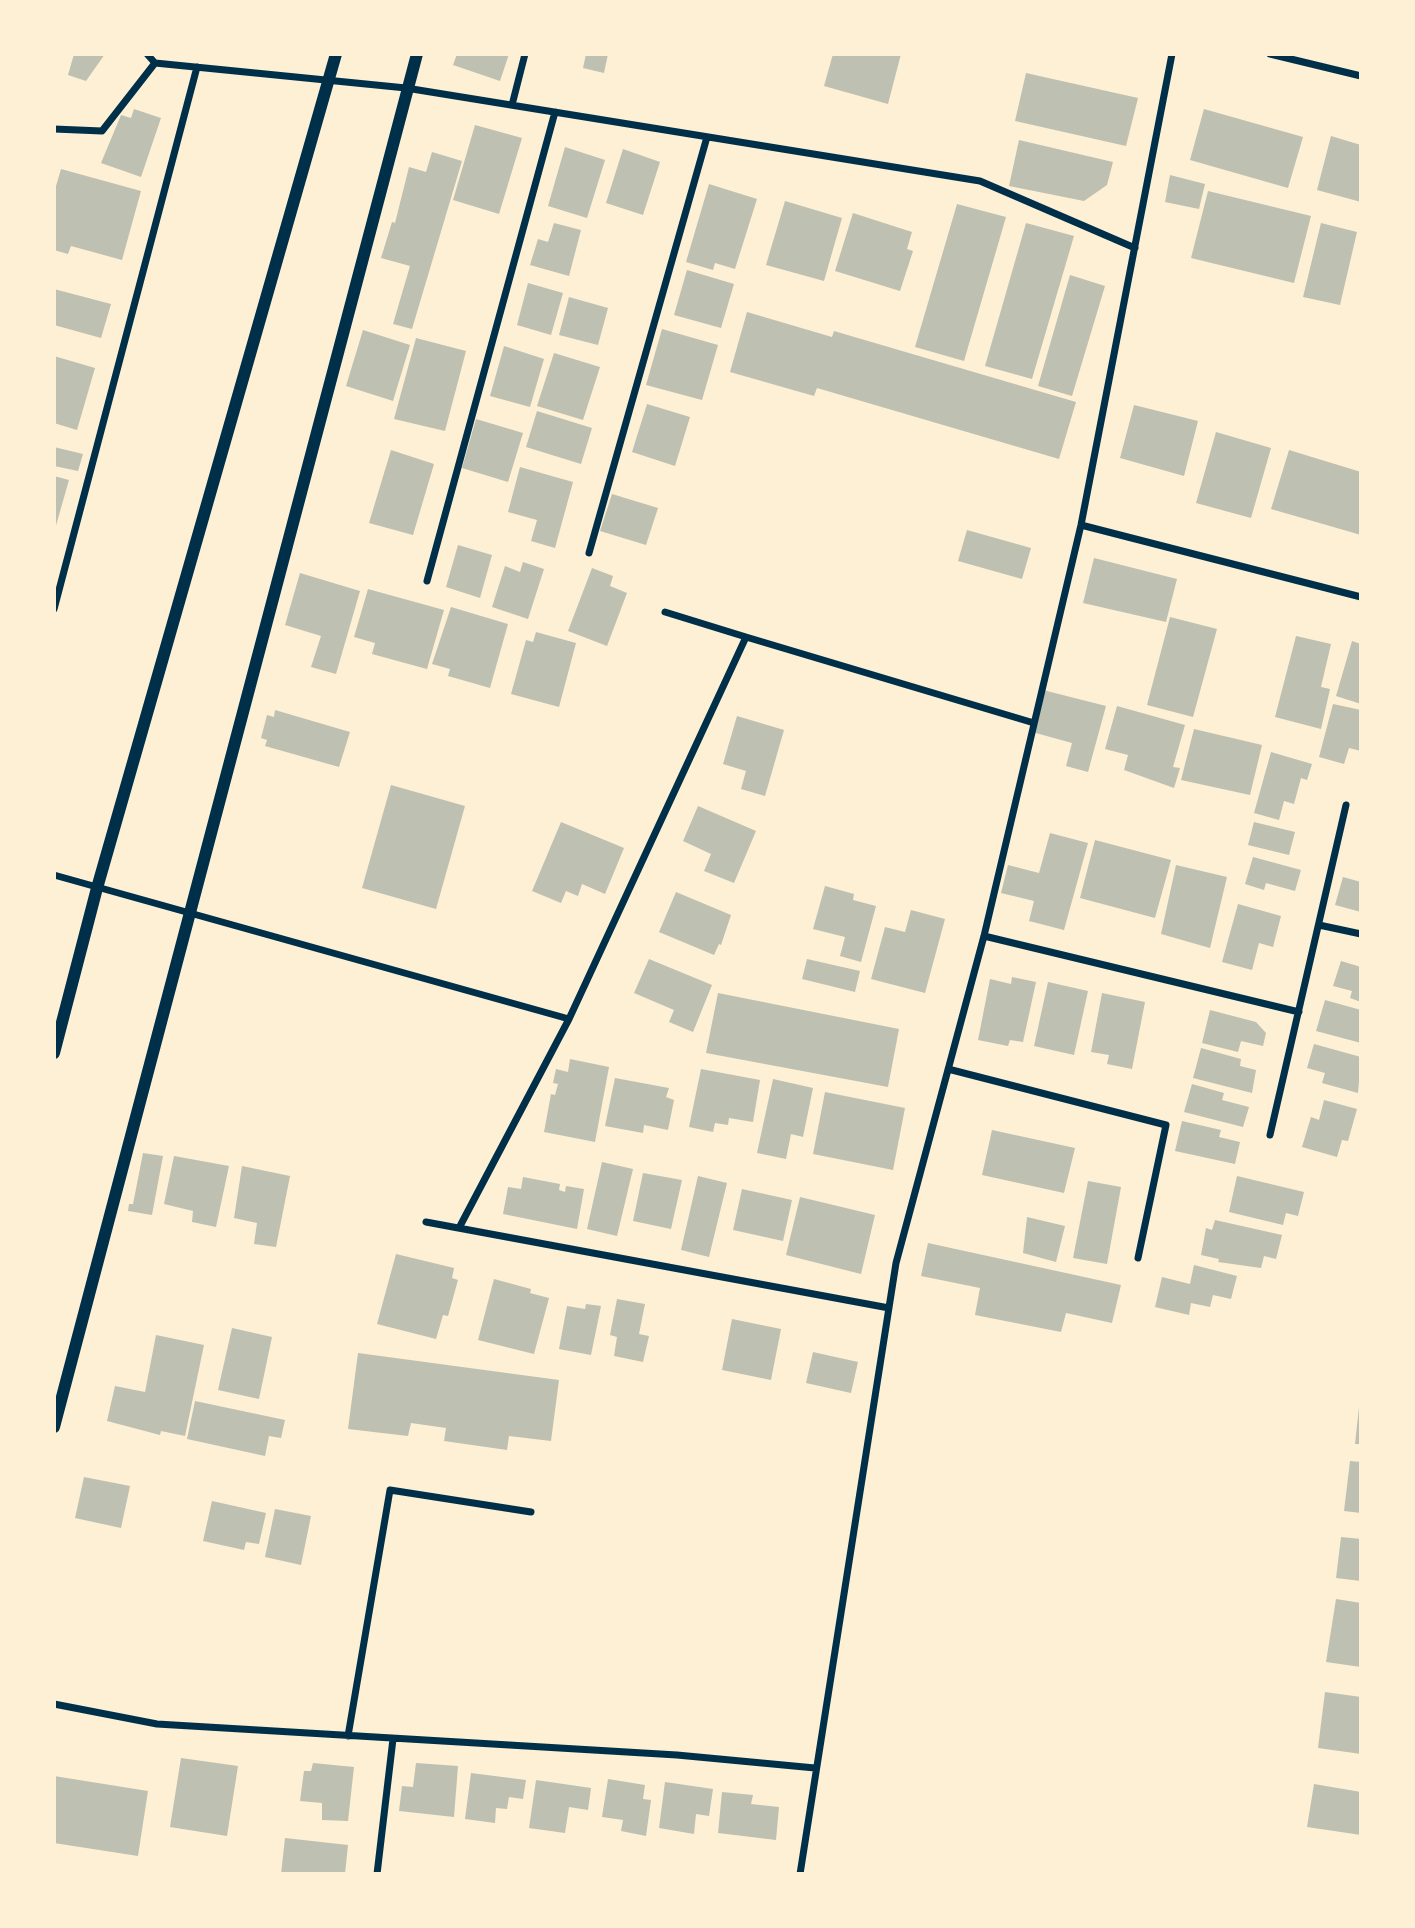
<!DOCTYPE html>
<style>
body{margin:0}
#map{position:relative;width:1415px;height:1928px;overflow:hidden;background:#fdf0d5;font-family:"Times New Roman",serif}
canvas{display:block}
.frame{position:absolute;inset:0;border:56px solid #fdf0d5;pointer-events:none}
</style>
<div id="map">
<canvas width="1415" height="1928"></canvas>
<div class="frame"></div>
</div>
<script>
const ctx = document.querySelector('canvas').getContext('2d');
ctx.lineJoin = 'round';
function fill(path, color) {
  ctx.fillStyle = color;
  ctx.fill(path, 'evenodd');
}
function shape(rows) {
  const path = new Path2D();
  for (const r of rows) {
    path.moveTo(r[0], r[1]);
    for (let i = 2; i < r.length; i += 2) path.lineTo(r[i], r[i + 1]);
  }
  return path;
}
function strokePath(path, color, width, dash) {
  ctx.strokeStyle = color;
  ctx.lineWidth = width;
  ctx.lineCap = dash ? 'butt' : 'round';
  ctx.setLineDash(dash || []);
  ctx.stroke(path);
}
fill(shape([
 [74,54,105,54,86,81,68,75],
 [457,54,509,54,500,81,453,65],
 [586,54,608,54,604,73,583,68],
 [833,54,901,54,888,104,824,86],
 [1026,73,1138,98,1126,146,1015,121],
 [134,109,161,118,141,177,101,163,121,115,131,118],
 [1204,109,1303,137,1288,188,1190,160],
 [475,125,522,138,499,214,453,200],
 [1331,136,1361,145,1361,202,1317,190],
 [1019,140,1113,162,1107,185,1084,201,1009,186],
 [565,147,605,160,587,218,548,206],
 [623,149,660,162,643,215,606,203],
 [432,152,462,161,412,329,393,324,410,266,381,258,392,222,395,223,409,167,426,172],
 [61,169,141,191,122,260,71,246,68,254,54,250,54,193],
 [1170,175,1205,184,1199,209,1165,202],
 [709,184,757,199,735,269,715,263,713,270,686,262],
 [1208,191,1311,216,1294,283,1191,258],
 [785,201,842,218,824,281,766,265],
 [957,204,1006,217,964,361,915,347],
 [853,213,912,232,907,249,913,251,900,291,835,271],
 [554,223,581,230,569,276,530,265,538,239,548,242],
 [1026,223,1074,236,1032,379,985,366],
 [1321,223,1357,232,1340,305,1303,297],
 [687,270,734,284,721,328,674,315],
 [1070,275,1105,286,1072,396,1038,386],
 [528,283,563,293,551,335,517,325],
 [54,289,111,304,101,338,54,325],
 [569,297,608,308,598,345,559,335],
 [747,312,832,337,834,331,1076,402,1059,459,817,388,814,396,730,372],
 [662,329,718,345,702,400,646,385],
 [363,330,410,345,393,401,346,386],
 [416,338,466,351,445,431,394,419],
 [504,346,544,359,530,407,490,396],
 [554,353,600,367,583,420,537,406],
 [54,356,95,368,77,430,54,423],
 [647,404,690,417,675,466,632,452],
 [1134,405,1198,421,1184,476,1120,458],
 [537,411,592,428,581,464,526,447],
 [476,419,523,433,508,482,462,468],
 [1216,432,1271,448,1251,518,1196,503],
 [54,447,83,454,78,471,54,466],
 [391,450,434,464,413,535,369,523],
 [1289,450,1361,472,1361,535,1271,509],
 [520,467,573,482,555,548,531,541,537,520,508,512],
 [54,476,69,480,55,529,54,529],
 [612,494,658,508,646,545,600,531],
 [967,530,1031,548,1022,579,958,561],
 [458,545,492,555,480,598,446,587],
 [1094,558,1177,579,1166,622,1083,603],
 [523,562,544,569,528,619,492,607,505,566,520,572],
 [592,568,613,576,610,586,627,593,607,646,568,631],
 [300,573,360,591,336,674,311,667,321,636,285,625],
 [368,589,444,610,427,669,372,654,375,643,354,637],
 [451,607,508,624,490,688,448,676,450,669,432,664],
 [1170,617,1217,629,1193,717,1147,705],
 [536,632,576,643,559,707,511,694,526,640,533,642],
 [1296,636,1331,644,1321,687,1330,689,1321,729,1275,717],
 [1352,641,1361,644,1361,704,1336,696],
 [1043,690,1106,706,1088,772,1066,766,1072,743,1032,732],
 [1333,704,1361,710,1361,751,1349,748,1344,764,1319,757],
 [1117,706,1185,725,1173,767,1180,768,1174,788,1124,770,1128,755,1105,749],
 [275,710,350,732,339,767,265,746,267,740,261,738,267,715,274,717],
 [737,716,784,730,765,796,741,789,746,771,723,764],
 [1194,729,1262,745,1250,795,1181,780],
 [1271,752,1312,764,1307,780,1301,778,1294,804,1284,801,1279,820,1254,813],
 [391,785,465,806,436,909,362,888],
 [698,806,756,831,734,883,704,871,711,854,683,841],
 [561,822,624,848,605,894,582,884,578,896,566,891,561,903,532,891],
 [1254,822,1295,832,1289,855,1248,845],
 [1050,833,1088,843,1064,930,1029,921,1034,901,1001,893,1008,865,1039,873],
 [1095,840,1171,860,1155,918,1080,898],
 [1253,857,1301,870,1295,891,1266,883,1264,890,1245,884],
 [1176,865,1227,877,1210,948,1161,934],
 [1343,877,1361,882,1361,912,1335,905],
 [825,886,854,894,853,900,876,906,861,962,840,956,845,937,813,929],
 [676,892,731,915,721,945,719,944,714,955,659,932],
 [1238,904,1281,916,1273,947,1259,943,1252,970,1222,962],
 [911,910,945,919,925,993,871,979,885,927,905,932],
 [649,959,712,985,693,1032,669,1022,674,1010,634,993],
 [807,959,860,971,855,992,802,979],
 [1341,961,1361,967,1361,1002,1350,998,1352,991,1333,986],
 [1012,977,1036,982,1023,1042,1010,1040,1008,1046,978,1040,990,979,1011,984],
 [1048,982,1088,991,1074,1055,1034,1046],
 [718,993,899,1029,888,1087,706,1053],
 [1102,993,1145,1002,1132,1069,1107,1064,1109,1055,1091,1052],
 [1325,1000,1361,1010,1361,1043,1316,1031],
 [1210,1010,1256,1022,1266,1033,1263,1046,1241,1041,1238,1052,1202,1043],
 [1314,1044,1361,1057,1358,1093,1322,1083,1325,1073,1307,1068],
 [1201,1048,1241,1059,1240,1066,1256,1070,1252,1093,1193,1078],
 [570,1059,609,1067,595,1142,544,1132,551,1094,555,1095,558,1084,553,1083,556,1069,568,1072],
 [701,1069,760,1080,753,1122,729,1118,728,1125,715,1123,713,1132,689,1127],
 [615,1078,669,1088,666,1097,674,1100,668,1130,644,1125,643,1133,605,1126],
 [773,1079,813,1088,803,1137,791,1134,786,1159,757,1153],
 [1192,1084,1224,1093,1222,1100,1249,1107,1243,1127,1184,1112],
 [825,1092,905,1108,893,1170,813,1154],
 [1324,1100,1357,1109,1348,1141,1342,1140,1337,1157,1302,1147,1311,1117,1319,1120],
 [1182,1121,1221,1130,1219,1137,1240,1142,1235,1164,1175,1151],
 [992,1130,1075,1148,1064,1193,982,1175],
 [143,1153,163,1156,152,1215,128,1211,129,1204,133,1204],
 [174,1156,229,1166,216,1227,192,1222,193,1211,164,1204],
 [602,1162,633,1169,617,1236,587,1229],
 [242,1166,290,1176,276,1247,254,1244,257,1223,234,1218],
 [643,1173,682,1180,671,1229,633,1221],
 [698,1176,727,1183,709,1257,681,1250],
 [1237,1176,1304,1192,1298,1216,1286,1213,1283,1225,1229,1212],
 [523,1177,560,1184,559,1190,565,1192,566,1186,584,1189,577,1229,503,1214,508,1187,521,1189],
 [1088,1181,1121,1187,1107,1264,1073,1258],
 [742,1189,792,1200,783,1241,733,1230],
 [800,1197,875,1215,861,1274,786,1255],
 [1027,1217,1065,1226,1056,1262,1023,1253],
 [1215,1220,1282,1235,1276,1259,1264,1256,1261,1268,1218,1262,1219,1259,1201,1255,1206,1228,1212,1230],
 [928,1243,1121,1285,1112,1323,1066,1313,1061,1332,975,1315,980,1288,921,1276],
 [396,1254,454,1268,452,1278,458,1280,448,1316,443,1315,436,1339,377,1324],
 [1194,1265,1237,1276,1231,1299,1213,1295,1210,1307,1191,1303,1189,1315,1155,1307,1162,1277,1190,1284],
 [494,1279,531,1289,530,1293,549,1298,534,1354,478,1340],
 [617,1299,645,1304,639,1334,649,1336,643,1362,614,1356,617,1337,610,1335],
 [586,1304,601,1306,591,1355,559,1349,567,1306,585,1309],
 [732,1319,781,1329,771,1380,722,1370],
 [232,1328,272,1337,259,1399,218,1390],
 [156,1335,204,1345,185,1436,161,1431,160,1435,107,1421,115,1386,145,1392],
 [813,1352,858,1362,851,1393,806,1383],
 [358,1353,559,1380,551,1441,509,1436,507,1450,444,1441,446,1428,411,1423,408,1436,348,1429],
 [195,1401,285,1420,281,1438,269,1436,265,1456,187,1439],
 [1359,1407,1361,1407,1361,1444,1355,1444],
 [1350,1461,1361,1462,1361,1513,1344,1511],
 [84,1477,130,1486,121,1528,75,1518],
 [212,1501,266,1513,259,1544,246,1542,244,1550,203,1541],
 [275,1509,311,1516,301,1565,265,1557],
 [1341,1537,1361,1539,1361,1581,1336,1578],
 [1336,1599,1361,1603,1361,1667,1326,1662],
 [1325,1692,1361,1697,1361,1754,1318,1748],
 [181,1758,238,1766,227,1836,170,1827],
 [313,1763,354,1767,348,1821,322,1820,322,1803,300,1801,304,1771,311,1771],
 [416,1763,458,1766,454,1817,399,1811,402,1786,413,1787],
 [471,1773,526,1780,523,1799,509,1797,507,1809,496,1808,495,1823,465,1819],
 [54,1776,148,1791,138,1856,54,1843],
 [608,1779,645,1785,643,1799,651,1800,646,1836,621,1831,623,1820,602,1817],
 [536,1780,591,1788,588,1810,569,1807,565,1833,529,1828],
 [665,1782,713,1789,709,1816,696,1814,694,1834,659,1828],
 [1314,1784,1361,1792,1361,1835,1307,1827],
 [722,1792,753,1795,751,1804,779,1807,776,1840,718,1833],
 [285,1838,348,1845,345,1874,281,1874]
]), '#bec0b2');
strokePath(shape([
 [147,54,155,63],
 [1270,54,1361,76],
 [512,105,525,54],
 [54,129,102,131,155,63,406,88,980,181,1135,248],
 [1081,525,1361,597],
 [589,553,707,137],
 [427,581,555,112],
 [54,609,197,67],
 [665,612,746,637],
 [54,875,569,1019],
 [1319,925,1361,934],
 [984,936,1299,1012],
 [948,1069,1166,1125,1138,1258],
 [1270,1135,1346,805],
 [426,1222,889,1308],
 [459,1228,569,1019,746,637,1034,723],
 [54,1704,157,1724,677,1755,815,1768],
 [348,1736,390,1490,531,1512],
 [377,1874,393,1739],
 [800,1874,896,1263,984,936,1081,525,1172,54]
]), '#003049', 7);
strokePath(shape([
 [54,1053,97,888,336,54],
 [54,1427,417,54]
]), '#003049', 12);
</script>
